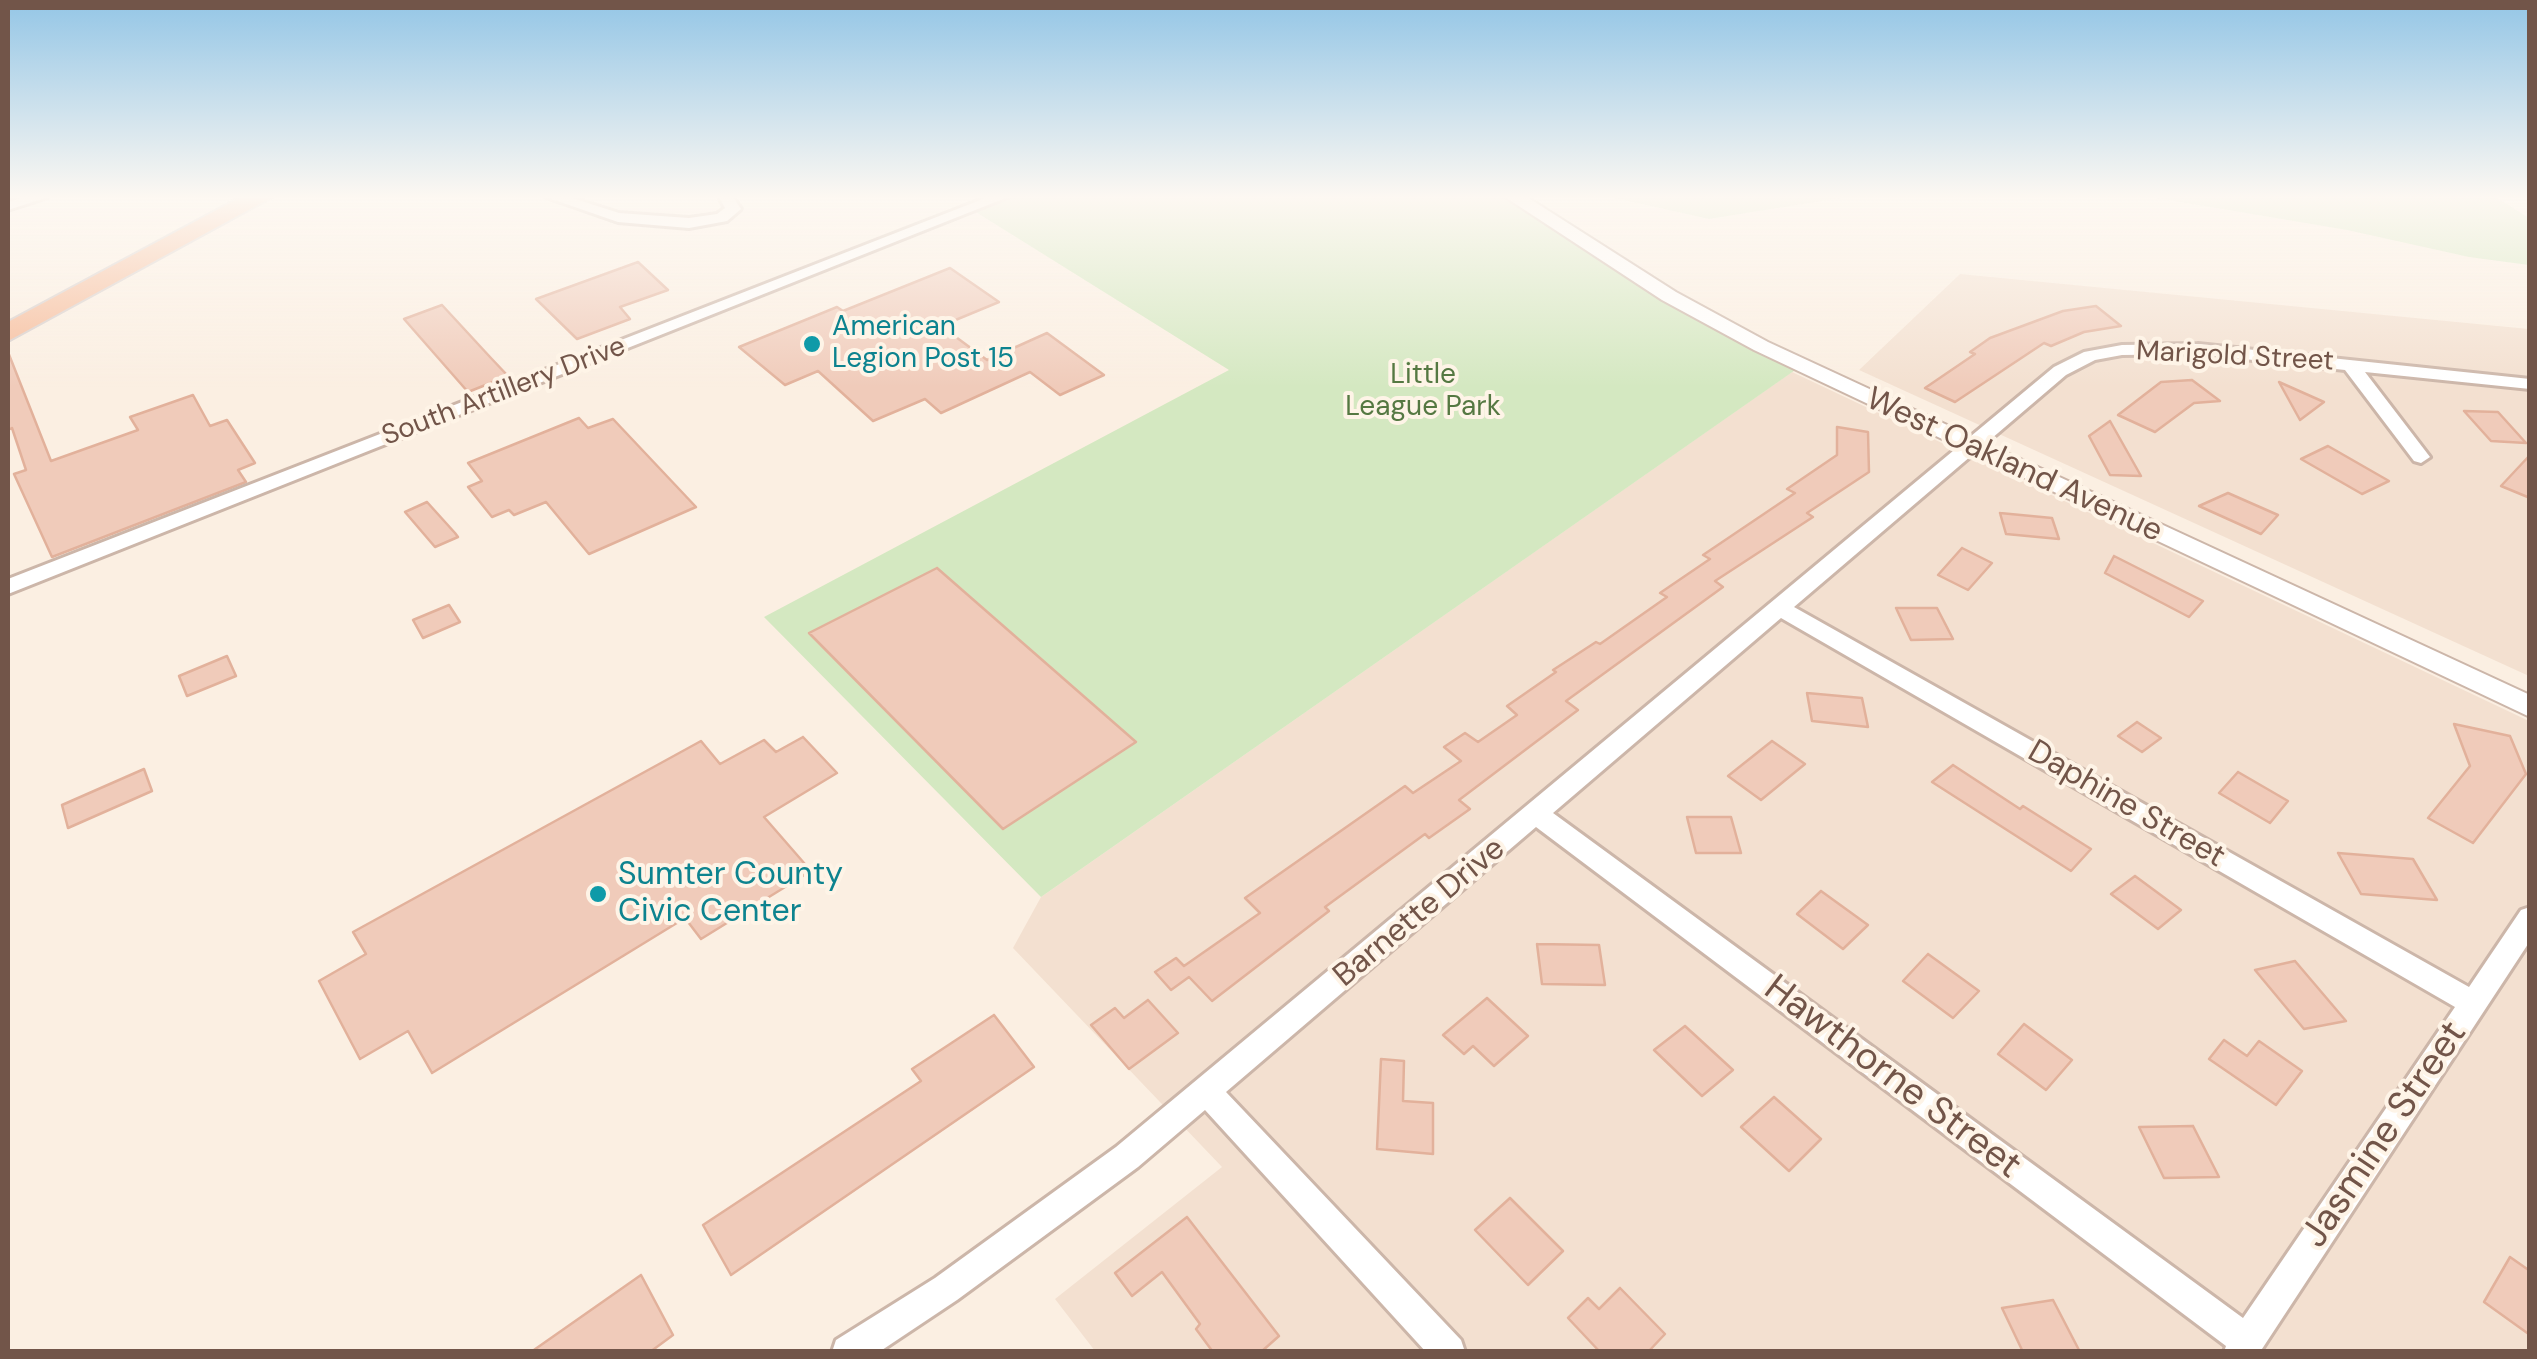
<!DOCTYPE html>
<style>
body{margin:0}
#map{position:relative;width:2537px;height:1359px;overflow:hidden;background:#fbefe2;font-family:"DM Sans",sans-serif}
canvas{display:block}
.frame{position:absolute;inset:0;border:10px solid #725549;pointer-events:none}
</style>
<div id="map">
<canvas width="2537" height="1359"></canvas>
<div class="frame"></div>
</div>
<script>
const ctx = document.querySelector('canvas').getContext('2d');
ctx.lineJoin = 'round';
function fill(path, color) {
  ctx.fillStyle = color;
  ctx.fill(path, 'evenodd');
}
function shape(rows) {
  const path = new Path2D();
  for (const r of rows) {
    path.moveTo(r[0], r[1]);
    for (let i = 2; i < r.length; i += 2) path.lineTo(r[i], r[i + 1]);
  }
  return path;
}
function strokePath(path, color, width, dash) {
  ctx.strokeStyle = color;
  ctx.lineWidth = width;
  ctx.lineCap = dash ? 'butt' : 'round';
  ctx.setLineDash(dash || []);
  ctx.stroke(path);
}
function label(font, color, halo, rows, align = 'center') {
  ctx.font = font + ' "DM Sans",sans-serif';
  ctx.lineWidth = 8;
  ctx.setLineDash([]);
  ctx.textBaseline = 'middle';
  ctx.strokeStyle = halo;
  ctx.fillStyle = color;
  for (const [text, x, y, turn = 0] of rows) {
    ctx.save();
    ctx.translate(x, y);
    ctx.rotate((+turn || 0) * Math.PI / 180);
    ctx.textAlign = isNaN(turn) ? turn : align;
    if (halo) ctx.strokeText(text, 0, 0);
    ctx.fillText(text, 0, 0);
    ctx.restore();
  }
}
fill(shape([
 [1960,274,2529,329,2529,676,1859,370],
 [1792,372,2529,721,2529,1351,1095,1351,1055,1299,1222,1167,1013,948,1041,897]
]), '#f3e0d0');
fill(shape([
 [1000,197,1514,197,1801,366,1041,897,764,617,1229,370,971,209],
 [1611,197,1846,197,1709,219],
 [2151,197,2496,197,2529,218,2529,265,2469,257,2347,230]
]), '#d4e8c1');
const building = shape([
 [638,262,668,290,620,307,630,319,577,339,536,299,638,262],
 [950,268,999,302,941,326,987,360,1047,333,1104,375,1060,395,1030,372,941,413,925,399,873,421,818,371,785,385,739,347,837,307,843,311,950,268],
 [442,305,490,357,508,376,468,392,404,319,442,305],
 [2096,306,2121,326,2084,332,2051,346,2044,343,1955,402,1925,388,1975,354,1970,352,1990,338,2063,311,2096,306],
 [8,352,51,461,138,430,130,417,193,395,210,426,227,420,255,463,238,470,246,482,52,557,14,474,26,470,12,428,8,430,8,352],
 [2192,380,2220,401,2194,403,2155,432,2118,415,2161,382,2192,380],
 [2279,382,2324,402,2300,420,2279,382],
 [2464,411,2498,412,2526,443,2491,441,2464,411],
 [579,418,588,428,613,419,696,507,589,554,546,502,514,515,509,510,492,517,468,487,482,481,468,463,579,418],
 [2110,421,2141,476,2110,475,2089,436,2110,421],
 [1837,427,1868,432,1869,472,1807,513,1813,517,1715,581,1723,587,1566,701,1578,710,1459,800,1470,809,1429,838,1425,834,1325,907,1329,911,1212,1001,1189,977,1171,990,1155,972,1176,958,1184,966,1260,913,1245,898,1405,786,1413,793,1461,761,1444,747,1465,733,1478,742,1517,715,1507,706,1556,672,1553,670,1596,642,1600,644,1667,597,1660,593,1710,559,1703,555,1795,493,1787,489,1837,455,1837,427],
 [2328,446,2389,481,2362,494,2301,459,2328,446],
 [2530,455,2530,498,2501,486,2530,455],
 [2228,493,2278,515,2261,534,2199,506,2228,493],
 [427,502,455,533,458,537,435,547,405,512,427,502],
 [2000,513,2052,518,2059,539,2006,534,2000,513],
 [1962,548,1992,563,1968,590,1938,575,1962,548],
 [2114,556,2203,601,2189,617,2105,573,2114,556],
 [937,568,1136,742,1003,829,809,633,937,568],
 [449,605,460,622,423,638,413,620,449,605],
 [1896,608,1937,608,1953,639,1911,640,1896,608],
 [227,656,236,676,187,696,179,676,227,656],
 [1807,693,1862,698,1868,727,1812,721,1807,693],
 [2137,722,2161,738,2142,752,2118,736,2137,722],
 [2454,724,2510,736,2526,774,2473,843,2428,818,2470,766,2454,724],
 [803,737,837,773,764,817,811,871,701,939,685,918,432,1073,408,1031,360,1059,319,981,366,954,353,932,701,741,720,764,764,740,776,752,803,737],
 [1772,741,1805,764,1761,800,1728,776,1772,741],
 [1953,765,2020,809,2023,806,2091,849,2071,871,1932,782,1953,765],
 [144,769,152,791,68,828,62,805,144,769],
 [2238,772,2288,801,2270,823,2219,793,2238,772],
 [1687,817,1731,817,1741,853,1696,853,1687,817],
 [2338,853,2413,859,2437,900,2361,894,2338,853],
 [2135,876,2181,910,2158,929,2111,894,2135,876],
 [1821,891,1868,925,1843,949,1797,914,1821,891],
 [1537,944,1599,945,1605,985,1542,984,1537,944],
 [1928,954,1979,991,1953,1018,1903,981,1928,954],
 [2295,961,2346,1021,2304,1029,2255,970,2295,961],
 [1487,998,1528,1036,1494,1066,1473,1046,1464,1054,1443,1035,1487,998],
 [1148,1000,1178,1033,1129,1069,1091,1025,1115,1008,1124,1018,1148,1000],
 [994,1015,1034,1067,731,1275,703,1225,921,1081,912,1069,994,1015],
 [2024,1024,2072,1060,2046,1090,1998,1054,2024,1024],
 [1685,1026,1733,1070,1702,1096,1654,1050,1685,1026],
 [2224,1040,2247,1056,2259,1041,2302,1071,2276,1105,2209,1059,2224,1040],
 [1381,1059,1404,1061,1403,1101,1433,1103,1433,1154,1377,1149,1381,1059],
 [1774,1097,1821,1139,1789,1171,1741,1127,1774,1097],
 [2193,1126,2219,1177,2164,1178,2139,1127,2193,1126],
 [1510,1198,1563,1251,1528,1285,1475,1230,1510,1198],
 [1187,1217,1279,1336,1261,1352,1213,1352,1196,1329,1200,1324,1162,1272,1132,1296,1115,1273,1187,1217],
 [2510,1257,2530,1271,2530,1335,2484,1302,2510,1257],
 [641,1275,673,1335,650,1352,531,1352,641,1275],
 [1620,1288,1665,1334,1648,1352,1600,1352,1568,1318,1588,1298,1599,1309,1620,1288],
 [2053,1300,2080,1352,2023,1352,2002,1308,2053,1300]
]);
fill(building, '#f0cbba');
strokePath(building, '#e2b19b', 2.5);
const minor = shape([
 [24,197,48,197,8,210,8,202,24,197],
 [546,197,569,197,619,213,689,218,717,214,725,208,719,197,733,197,741,209,727,221,689,228,618,222,546,197],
 [988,197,1008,197,8,594,8,579,988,197],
 [2198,344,2530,379,2530,389,2365,372,2430,457,2421,463,2414,461,2345,370,2198,354,2122,355,2095,360,2066,375,1794,607,2469,987,2521,910,2530,907,2530,941,2260,1352,2224,1352,2226,1346,1536,827,1226,1092,1461,1340,1465,1352,1426,1352,1205,1110,1138,1167,957,1300,879,1352,832,1352,836,1340,935,1278,1116,1147,2054,367,2084,352,2122,345,2198,344],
 [1781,618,2455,1007,2243,1318,1553,813,1781,618]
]);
const tertiary = shape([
 [1505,197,1527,197,1676,292,1768,342,2530,695,2530,717,1754,350,1662,300,1505,197]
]);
const trunk = shape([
 [241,197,272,197,8,341,8,322,241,197]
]);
strokePath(minor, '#ccb6a9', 6);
strokePath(tertiary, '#ccb6a9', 4);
strokePath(trunk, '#d8cfcc', 4);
fill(minor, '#fff');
fill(tertiary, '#fff');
fill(trunk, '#f6bc9b');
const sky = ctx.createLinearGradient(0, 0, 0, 387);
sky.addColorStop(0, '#94c6e6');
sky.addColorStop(0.51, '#fdf8f2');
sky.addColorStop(1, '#fdf8f200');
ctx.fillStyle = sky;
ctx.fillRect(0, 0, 2537, 387);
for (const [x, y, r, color] of [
 [812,344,10,"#0f9aa8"],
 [598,894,10,"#0f9aa8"]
]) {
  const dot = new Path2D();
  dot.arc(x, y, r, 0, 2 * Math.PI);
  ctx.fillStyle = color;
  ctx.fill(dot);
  strokePath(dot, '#fef4e7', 4);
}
label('28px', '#0d838f', '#fef4e7', [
 ["American",832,328],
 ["Legion Post 15",832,360]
], 'left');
label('28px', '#725549', '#fef4e7', [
 ["Marigold Street",2235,357,3],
 ["South Artillery Drive",504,392,-21]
]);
label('28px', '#557842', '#fef4e7', [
 ["Little",1423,376],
 ["League Park",1423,408]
]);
label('32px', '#725549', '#fef4e7', [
 ["West Oakland Avenue",2014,466,25],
 ["Daphine Street",2126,805,30],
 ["Barnette Drive",1420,913,-40]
]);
label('32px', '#0d838f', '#fef4e7', [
 ["Sumter County",618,876],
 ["Civic Center",618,913]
], 'left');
label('38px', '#725549', '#fef4e7', [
 ["Hawthorne Street",1892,1078,37],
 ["Jasmine Street",2385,1135,-56]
]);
</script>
